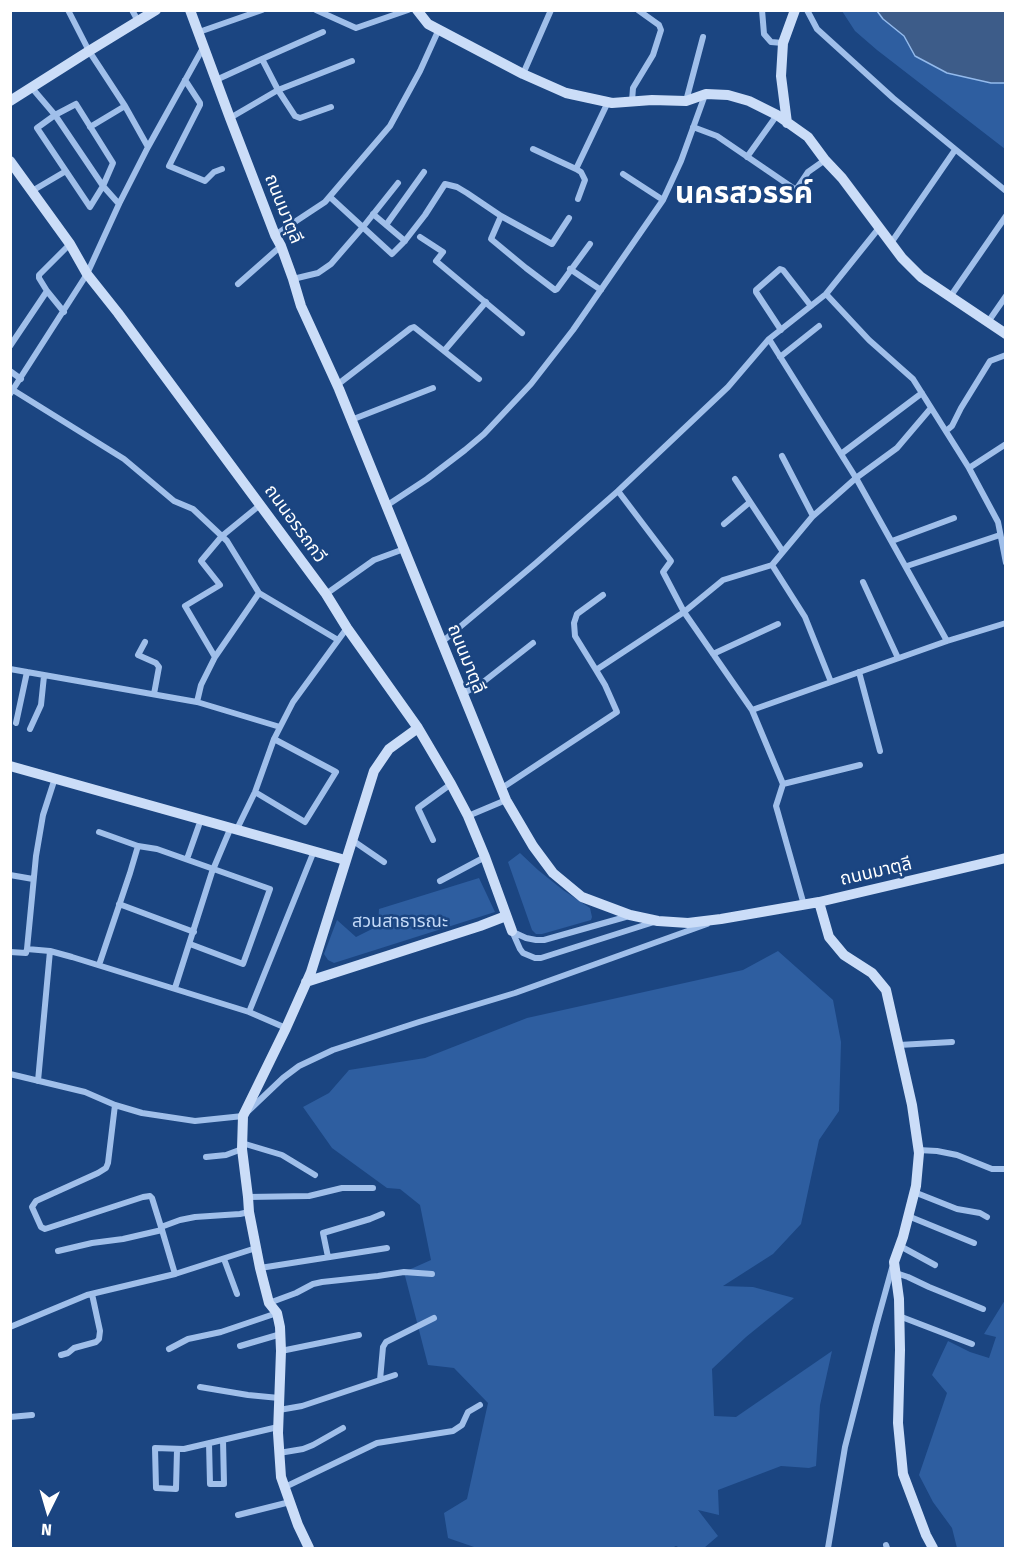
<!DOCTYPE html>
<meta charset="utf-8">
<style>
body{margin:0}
#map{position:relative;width:1016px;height:1559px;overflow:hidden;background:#1b4581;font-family:"Fira Sans",sans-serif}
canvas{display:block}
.frame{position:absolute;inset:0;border:12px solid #fff;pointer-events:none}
.north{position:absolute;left:18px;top:1481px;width:60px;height:60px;-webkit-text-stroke:4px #1b4581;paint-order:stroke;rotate:185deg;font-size:16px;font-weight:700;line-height:24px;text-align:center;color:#fff}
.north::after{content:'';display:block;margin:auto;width:21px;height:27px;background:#fff;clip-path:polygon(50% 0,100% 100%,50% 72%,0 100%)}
</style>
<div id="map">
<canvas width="1016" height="1559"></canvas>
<div class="frame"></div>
<div class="north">N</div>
</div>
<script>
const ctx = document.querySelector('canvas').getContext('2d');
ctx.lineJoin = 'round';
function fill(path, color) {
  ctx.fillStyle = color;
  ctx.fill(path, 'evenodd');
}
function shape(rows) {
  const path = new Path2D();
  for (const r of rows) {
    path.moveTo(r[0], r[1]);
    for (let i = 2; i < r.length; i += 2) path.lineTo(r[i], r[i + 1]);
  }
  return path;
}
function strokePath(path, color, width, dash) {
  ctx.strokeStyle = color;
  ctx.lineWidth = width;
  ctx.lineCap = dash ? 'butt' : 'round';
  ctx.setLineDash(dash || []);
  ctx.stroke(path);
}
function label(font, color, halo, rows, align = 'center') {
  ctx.font = font + ' "Fira Sans","Noto Sans Thai",sans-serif';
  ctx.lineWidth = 5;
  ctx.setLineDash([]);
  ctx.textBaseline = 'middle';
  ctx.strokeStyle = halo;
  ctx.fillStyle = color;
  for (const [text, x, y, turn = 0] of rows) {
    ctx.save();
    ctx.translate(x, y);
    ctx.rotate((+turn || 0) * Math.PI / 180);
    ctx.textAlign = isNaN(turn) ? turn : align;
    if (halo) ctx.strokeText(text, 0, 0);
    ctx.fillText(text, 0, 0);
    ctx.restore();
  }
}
fill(shape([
 [842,11,1005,11,1005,149,877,50,855,31],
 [520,853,538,870,563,890,590,908,592,917,591,920,542,934,536,934,532,930,508,862],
 [479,878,495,912,334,963,328,960,324,954,337,920,356,937,378,926,379,909],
 [778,951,833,1000,841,1042,839,1111,819,1140,801,1224,773,1254,723,1286,753,1287,794,1298,746,1337,712,1369,714,1416,736,1417,832,1351,820,1405,816,1466,809,1468,781,1466,718,1490,719,1515,698,1510,718,1536,704,1548,680,1548,676,1546,672,1548,473,1548,474,1547,448,1538,444,1513,467,1499,488,1403,454,1368,428,1365,404,1272,431,1260,420,1205,400,1189,387,1188,332,1148,303,1107,329,1093,349,1070,425,1058,527,1018,743,970],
 [1005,1300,1005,1548,957,1548,952,1528,933,1502,919,1475,947,1393,932,1375,948,1341,970,1352,989,1358,996,1337,984,1334]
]), '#2e5ea0');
const water = shape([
 [877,11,1005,11,1005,83,991,83,947,73,915,56,904,36,883,19,877,11]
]);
fill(water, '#3d5c89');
strokePath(water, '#93baec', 1.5);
strokePath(shape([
 [68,10,89,51,125,106,148,147],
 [132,10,138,21],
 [316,10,356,28,408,10],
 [762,10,764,34,771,42,783,43],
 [807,10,817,29,893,98,1006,191],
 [199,32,262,10],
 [262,59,323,32],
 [523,74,551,10],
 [185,80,200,103,200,105,169,166,205,181,214,172,222,169],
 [216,80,262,59,278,90,295,116,300,118,331,107],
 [32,88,55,115,103,186,119,204],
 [632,101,633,88,653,55,661,30,659,25,638,10],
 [686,101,703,37],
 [76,104,113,163,103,186,90,207,37,128,55,115,76,104],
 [230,118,278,90,352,61],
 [90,127,125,106],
 [693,127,717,136,796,190,808,172,825,160],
 [533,149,576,169],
 [747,157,777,115],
 [623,174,663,200],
 [32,191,66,171],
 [330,197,392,254,404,242,425,215,445,184,457,187,467,193,501,216,552,244,569,218],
 [578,199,585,180,581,172,576,169,608,102],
 [373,214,405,241],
 [501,216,491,239,526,268,555,290,557,289,590,244],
 [386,225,424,172],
 [275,235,325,202,390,126,420,71,439,29],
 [420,237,443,252,436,261,522,333],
 [891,243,955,150],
 [570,269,601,290],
 [293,279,318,273,331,264,363,227,398,183],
 [238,284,281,246],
 [47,291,64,312],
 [826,294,869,340,913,379,969,468,998,522,1006,563],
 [950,297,1006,216],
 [988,322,1006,296],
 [781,330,756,292,756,290,780,269,783,270,811,306],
 [769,339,856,478,947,641],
 [10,346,47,291,39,278,39,275,70,244],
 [444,351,486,302],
 [780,357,819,326],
 [10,371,21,379],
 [337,385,411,328,414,327,479,379],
 [13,390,124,459,174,501,193,509,227,541,259,593,338,640],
 [10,394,87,274,119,204,148,147,203,48],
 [351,420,433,388],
 [946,431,952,426,961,408,990,361,1006,355],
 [841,454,922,393],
 [782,456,813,516],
 [969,468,1006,444],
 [735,479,783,552],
 [618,491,671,561,663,572,684,612,752,710,783,784,776,806,804,905],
 [386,506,427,479,465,450,484,434,531,384,573,330,663,200,681,161,705,95],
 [724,524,750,502],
 [892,541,954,518],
 [772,565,805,617,831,682],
 [907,566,1000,535],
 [863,582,898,658],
 [326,594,374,560,404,549],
 [145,642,138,655,156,663,159,667,154,694],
 [442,642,536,563,618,491,728,387,769,339,826,294,879,228],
 [713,654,778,624],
 [215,657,259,593],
 [10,669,197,702,280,727],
 [596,670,575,636,574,623,577,614,603,595],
 [859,672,880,751],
 [462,694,482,683,533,643],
 [197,702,201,685,215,657,185,606,220,585,201,561,222,536,260,505],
 [752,710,947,641,1006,623],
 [16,723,27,672],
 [30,729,41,705,44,676],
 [783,784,860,765],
 [502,788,617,712,605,685,596,670,684,612,723,580,772,565,812,517,856,478,897,448,931,408],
 [255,792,305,822,336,772,274,739],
 [468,816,506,800],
 [237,829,255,792,274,739,293,702,347,628],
 [99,832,138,846],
 [352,840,384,862],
 [433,840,418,808,451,784],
 [187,859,199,825],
 [10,875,33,879],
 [440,881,485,857],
 [119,904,194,932],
 [512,931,520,949,523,953,535,958,541,958,654,922],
 [513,932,526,938,536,940,544,940,629,916],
 [27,949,36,856,43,815,55,778],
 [10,952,26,953,27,949,50,951,72,957,249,1012,286,1028],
 [99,965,130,873,138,846,157,849,270,889,243,964,190,944],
 [175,988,212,872,231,827],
 [249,1012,314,851],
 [899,1045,952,1042],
 [10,1074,85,1092,115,1105,142,1113,195,1121,243,1116,283,1078,299,1066,333,1050,419,1022,515,993,707,924],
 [38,1081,50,951],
 [115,1105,108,1163,106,1168,98,1173,36,1201,32,1207,41,1227,45,1229,143,1197,150,1196,152,1198,162,1230,175,1274],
 [242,1143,282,1155,315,1175],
 [918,1150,937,1151,957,1155,992,1169,1006,1169],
 [206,1157,226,1155,242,1149],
 [914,1192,957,1209,980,1213,987,1217],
 [248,1197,309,1196,342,1188,373,1188],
 [908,1216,974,1243],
 [161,1227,180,1220,195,1217,240,1214,249,1212],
 [900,1246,935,1265],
 [58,1251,92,1243,123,1239,162,1230],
 [328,1257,323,1233,370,1219,382,1214],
 [224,1259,237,1294],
 [260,1268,387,1248],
 [896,1273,908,1277,929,1287,983,1309],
 [269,1303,296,1293,313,1284,322,1282,378,1276,404,1272,432,1274],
 [899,1316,972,1344],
 [10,1327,87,1295,175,1274,256,1248],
 [240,1346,281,1334],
 [169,1349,188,1339,221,1332,277,1313],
 [281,1351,359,1335],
 [61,1355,68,1353,74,1348,96,1342,99,1339,100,1331,92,1294],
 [380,1380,383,1347,386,1342,434,1318],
 [200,1387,248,1395,279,1398],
 [279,1410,302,1406,395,1375],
 [10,1417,32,1415],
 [209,1443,210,1484,224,1484,223,1440],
 [177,1450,176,1489,156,1488,155,1448,184,1449,278,1427],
 [279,1453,303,1449,313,1445,343,1428],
 [285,1487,377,1443,453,1431,462,1425,468,1412,480,1405],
 [238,1515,290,1502],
 [886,1545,887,1548],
 [828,1548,845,1447,876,1326,892,1268]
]), '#a0bfea', 6);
strokePath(shape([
 [190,10,230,118,275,235,281,246,293,279,301,306,339,389,506,800,533,846,553,873,582,897,630,915,658,921,688,923,721,919,819,902,1006,858],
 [417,10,428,24,523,74,566,93,612,103,652,100,686,101,706,94,728,95,749,101,777,115,808,137,825,160,842,178,902,258,921,277,1006,334],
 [10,101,89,51,156,10],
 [787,123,781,76,783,43,795,10],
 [10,161,70,244,87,274,118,313,326,594,347,628,418,728,451,784,468,816,485,857,512,931],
 [10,766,345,860],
 [819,902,829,937,844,955,872,973,886,990,912,1105,919,1153,916,1186,903,1237,894,1262,899,1299,900,1350,898,1423,903,1474,926,1535,933,1548],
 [306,982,480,926,506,916],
 [309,1548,298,1525,281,1477,278,1433,281,1351,280,1327,277,1313,269,1303,260,1268,249,1212,248,1197,242,1149,243,1116,286,1028,311,972,374,771,389,749,418,728]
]), '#cbddf8', 10);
label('18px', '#fff', '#1b4581', [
 ["ถนนมาตุลี",283,209,68],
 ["ถนนอรรถกวี",295,524,54],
 ["ถนนมาตุลี",466,659,68],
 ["ถนนมาตุลี",876,872,-13]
]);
label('18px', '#c4daf8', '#1b4581', [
 ["สวนสาธารณะ",400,922]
]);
label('bold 30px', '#fff', '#1b4581', [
 ["นครสวรรค์",744,195]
]);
</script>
